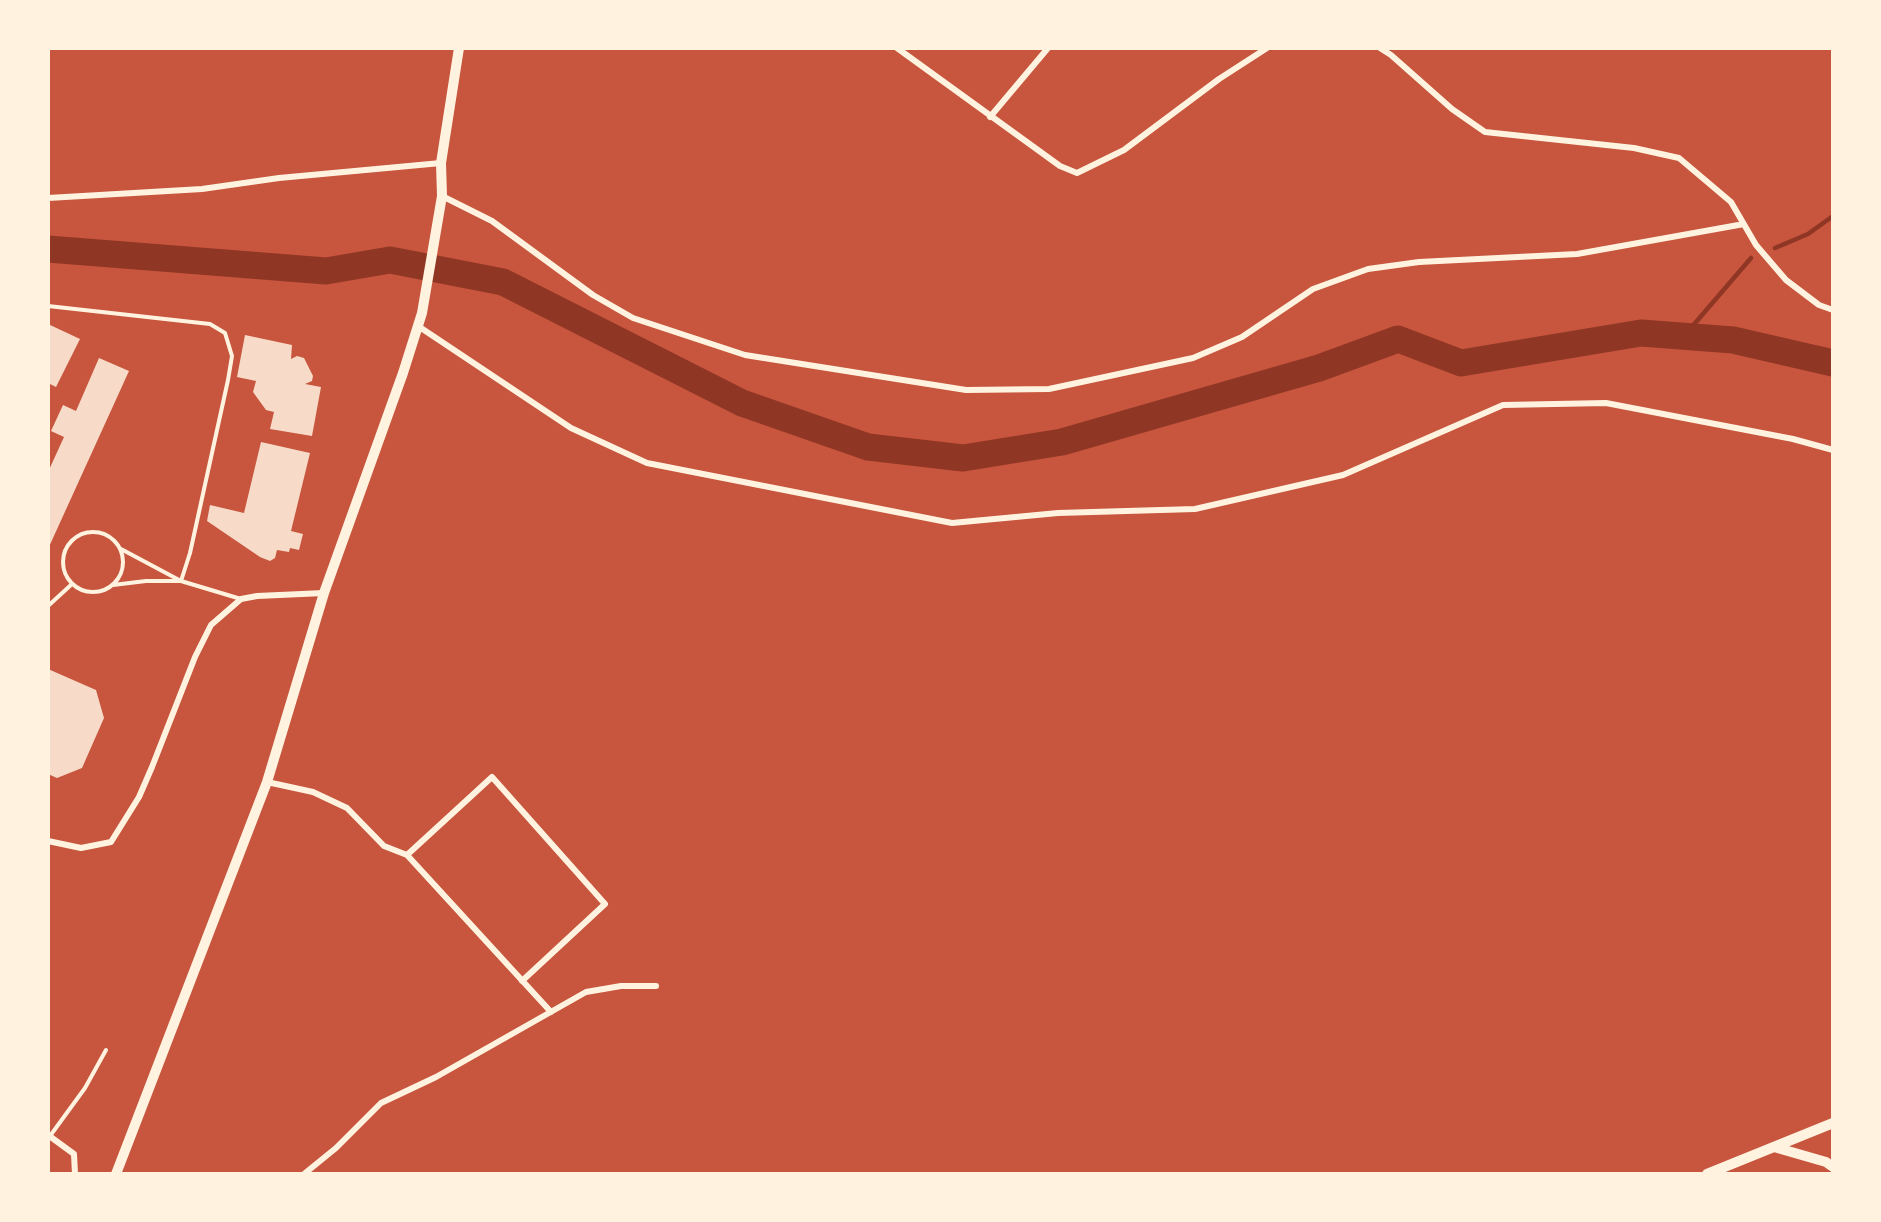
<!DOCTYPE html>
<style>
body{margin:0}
#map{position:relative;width:1881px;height:1222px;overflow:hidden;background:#c8553d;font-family:"Golos Text",sans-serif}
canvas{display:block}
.frame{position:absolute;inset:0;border:50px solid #fff3e0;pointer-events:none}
</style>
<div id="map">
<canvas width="1881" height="1222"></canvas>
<div class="frame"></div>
</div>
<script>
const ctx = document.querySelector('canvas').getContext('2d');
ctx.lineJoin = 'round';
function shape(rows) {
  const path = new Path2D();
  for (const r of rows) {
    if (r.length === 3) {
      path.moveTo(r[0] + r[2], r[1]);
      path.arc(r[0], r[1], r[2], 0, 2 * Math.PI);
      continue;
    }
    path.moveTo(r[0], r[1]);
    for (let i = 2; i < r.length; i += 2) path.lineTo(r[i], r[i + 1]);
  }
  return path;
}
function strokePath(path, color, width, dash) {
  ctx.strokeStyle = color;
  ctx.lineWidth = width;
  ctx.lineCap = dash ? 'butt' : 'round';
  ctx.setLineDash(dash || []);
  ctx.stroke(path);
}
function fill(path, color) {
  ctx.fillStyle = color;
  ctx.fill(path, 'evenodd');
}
strokePath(shape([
 [1775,248,1808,234,1833,216],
 [1684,336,1751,258]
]), '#8f3625', 4.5);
strokePath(shape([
 [48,249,326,271,390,260,503,282,742,403,868,447,963,458,1062,442,1319,368,1398,339,1461,363,1641,333,1733,340,1833,363]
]), '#8f3625', 27);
fill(shape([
 [48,324,80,339,56,387,48,383],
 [245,335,292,345,291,359,297,356,304,358,313,376,312,381,305,384,321,387,312,436,270,429,274,412,266,410,253,392,256,381,237,377],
 [99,358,129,371,48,549,48,472,64,437,51,431,63,405,76,411],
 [261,442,310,453,291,531,303,534,299,550,290,548,289,552,277,550,275,558,270,561,260,557,207,521,210,505,244,513],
 [48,669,96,690,104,718,82,768,57,778,48,774]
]), '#f7dbc8');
strokePath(shape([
 [48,306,210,324,225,333,232,356,228,380,190,553,181,581],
 [93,562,30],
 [121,549,181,581,241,599],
 [113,585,146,581,181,581],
 [48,606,72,584],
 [50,1136,85,1088,106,1050]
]), '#fff3e0', 4);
strokePath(shape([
 [897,48,1060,166,1077,173,1124,150,1219,79,1267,48],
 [1380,48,1391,55,1452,109,1485,132,1634,148,1679,158,1731,202,1756,245,1786,280,1819,305,1833,310],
 [990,117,1048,48],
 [442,196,492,221,593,295,633,318,745,355,966,390,1049,389,1193,358,1242,337,1313,289,1368,269,1419,262,1577,254,1744,224],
 [48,198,202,189,279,178,441,163],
 [418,326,571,428,647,463,952,523,1058,513,1195,509,1343,475,1503,405,1606,403,1793,439,1833,450],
 [267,782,313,792,347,808,384,846,407,855,551,1012],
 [48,841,81,848,111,842,139,797,152,767,195,657,211,625,241,599,257,596,324,593],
 [407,855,492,777,605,904,522,981],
 [48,1135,74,1154,75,1174],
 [304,1174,336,1148,381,1103,436,1077,586,992,621,986,656,986]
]), '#fff3e0', 6);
strokePath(shape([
 [1774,1147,1826,1162,1833,1167],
 [116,1174,267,782,324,593,403,373,422,313,442,196,441,163,459,48],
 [1707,1174,1833,1123]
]), '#fff3e0', 10);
</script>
